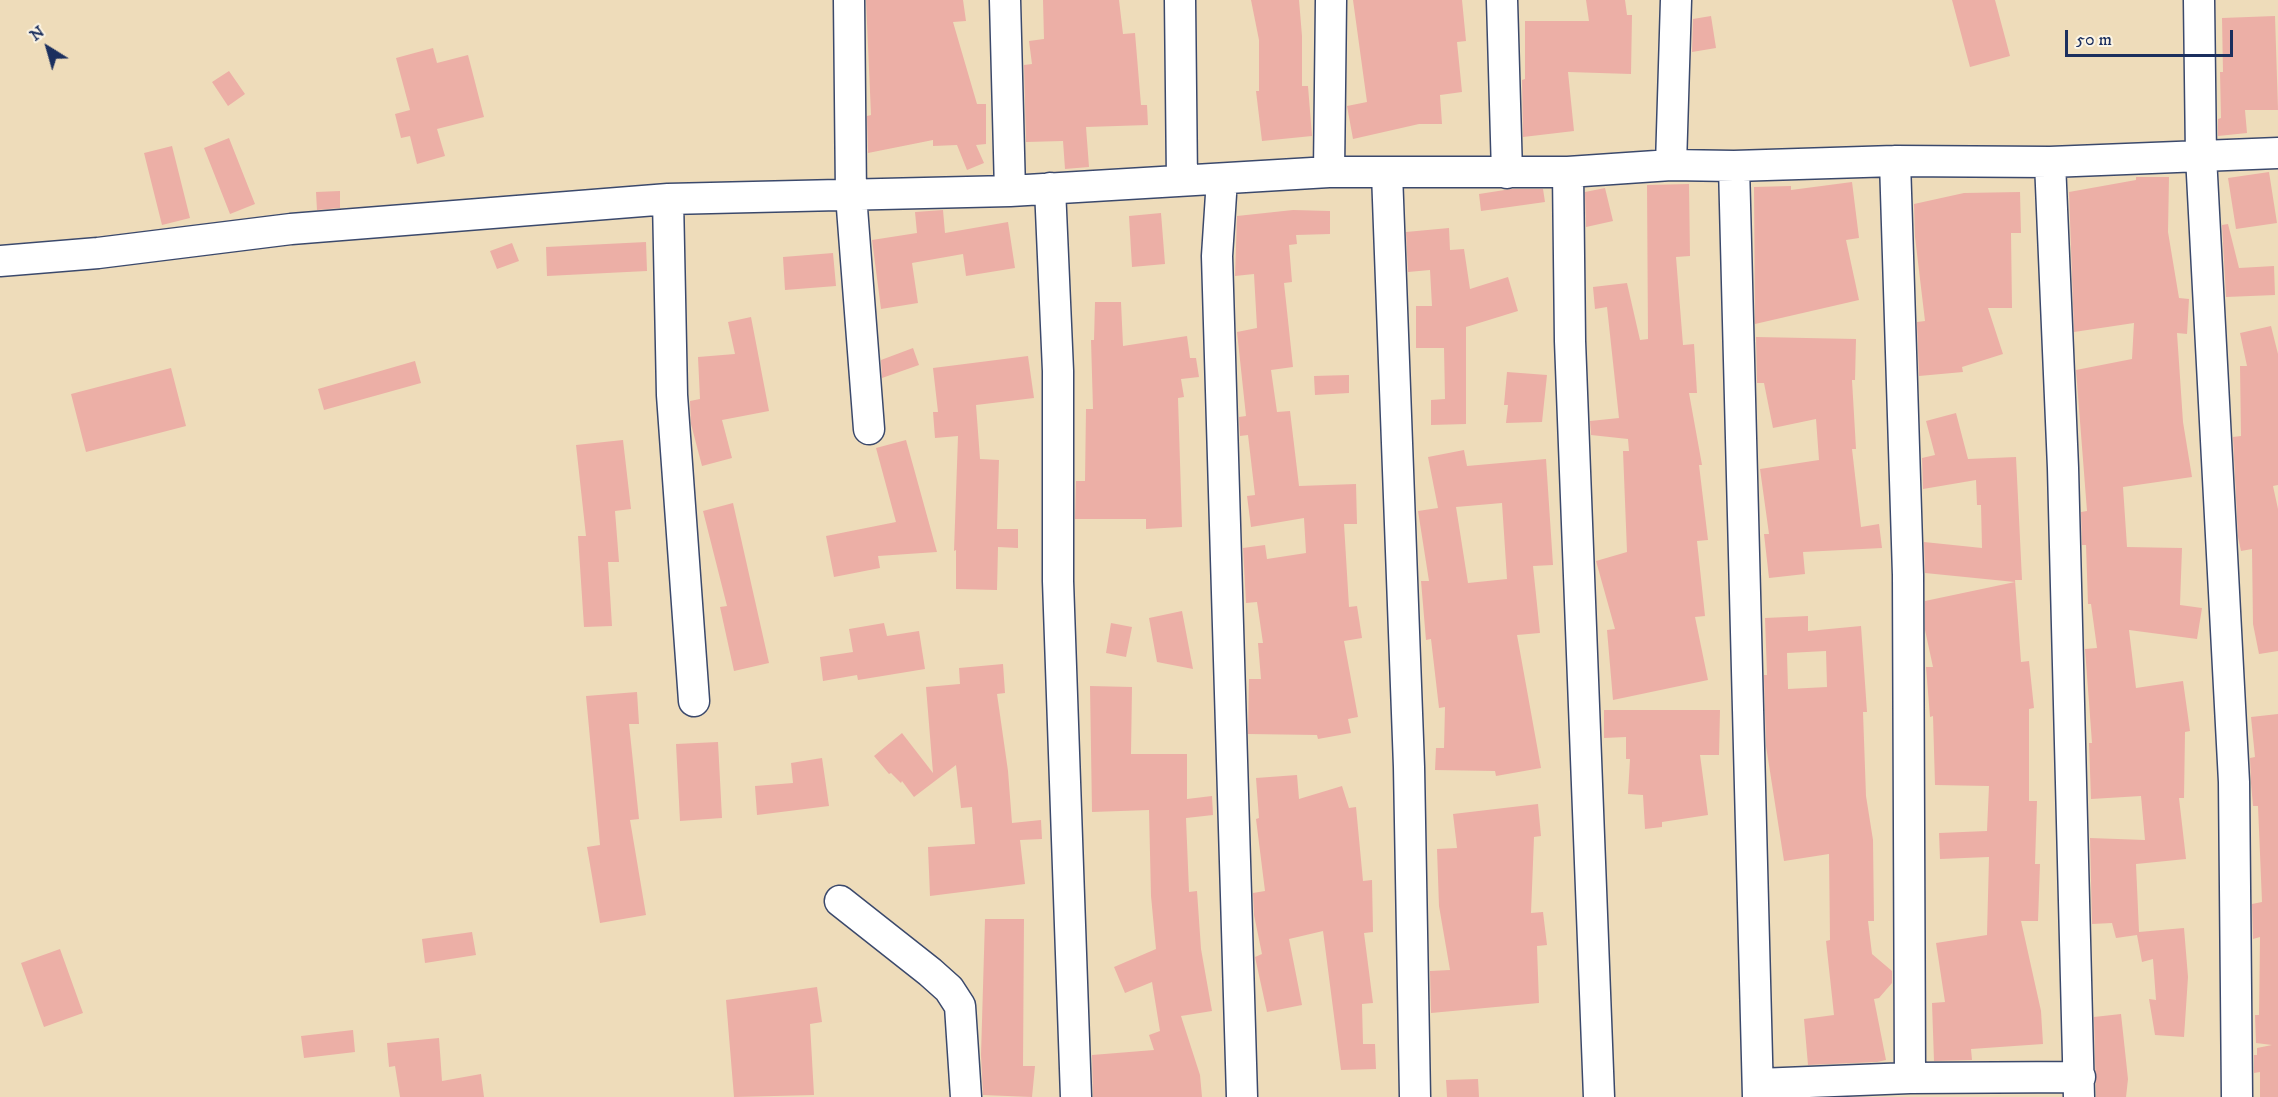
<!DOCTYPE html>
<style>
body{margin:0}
#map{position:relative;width:2278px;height:1097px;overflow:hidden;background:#eedcba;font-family:"IM FELL DW Pica",serif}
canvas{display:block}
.north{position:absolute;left:18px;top:18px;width:60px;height:60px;-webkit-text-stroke:4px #fcf5e5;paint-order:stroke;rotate:323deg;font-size:16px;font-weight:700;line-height:24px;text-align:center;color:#1b2f5e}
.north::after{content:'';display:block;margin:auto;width:21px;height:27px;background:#1b2f5e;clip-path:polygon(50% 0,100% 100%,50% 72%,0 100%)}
.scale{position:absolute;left:2065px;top:30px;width:168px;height:27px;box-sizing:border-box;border:3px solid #1b2f5e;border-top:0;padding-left:8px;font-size:18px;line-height:21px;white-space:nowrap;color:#1b2f5e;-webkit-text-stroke:4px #fcf5e5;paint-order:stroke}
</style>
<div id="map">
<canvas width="2278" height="1097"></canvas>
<div class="north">N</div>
<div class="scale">50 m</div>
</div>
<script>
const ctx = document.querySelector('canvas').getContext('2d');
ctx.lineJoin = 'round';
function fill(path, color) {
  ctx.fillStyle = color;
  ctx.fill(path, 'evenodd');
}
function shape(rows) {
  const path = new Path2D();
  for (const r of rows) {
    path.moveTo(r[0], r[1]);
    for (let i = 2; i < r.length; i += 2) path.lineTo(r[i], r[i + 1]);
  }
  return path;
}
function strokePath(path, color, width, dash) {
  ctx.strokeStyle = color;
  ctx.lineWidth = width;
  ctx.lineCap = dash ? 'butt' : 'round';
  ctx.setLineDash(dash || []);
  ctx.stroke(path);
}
fill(shape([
 [866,0,963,0,966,21,953,22,977,104,986,104,986,144,976,145,984,163,967,170,957,145,933,146,933,140,868,153,867,116,871,115],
 [1043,0,1119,0,1123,34,1135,33,1141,105,1147,105,1148,125,1086,127,1089,167,1065,169,1063,141,1026,142,1024,65,1032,64,1029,41,1044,39],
 [1251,0,1299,0,1302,36,1302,86,1308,86,1312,136,1262,141,1256,91,1259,91,1259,40],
 [1353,0,1462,0,1466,41,1457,42,1462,92,1440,95,1442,124,1419,124,1353,139,1347,106,1367,102],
 [1586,0,1625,0,1627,15,1632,15,1631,74,1568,72,1574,131,1523,137,1522,80,1525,79,1525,21,1589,21],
 [1952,0,1995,0,2010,56,1970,67],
 [1711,16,1716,48,1692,52,1693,19],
 [2275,16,2278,110,2245,110,2247,133,2218,136,2218,119,2221,118,2220,72,2223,72,2222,18],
 [433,48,437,63,468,55,484,117,437,129,445,156,417,164,410,136,401,138,395,114,410,110,396,58],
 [229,71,245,94,228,106,212,82],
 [229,138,255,204,230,214,204,148],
 [172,146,190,218,162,225,144,153],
 [2269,172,2277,223,2236,229,2228,178],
 [2136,177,2169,177,2168,232,2179,298,2189,299,2187,334,2177,333,2183,422,2192,477,2123,487,2127,547,2182,548,2180,605,2202,608,2197,639,2129,630,2136,688,2183,681,2190,731,2185,732,2184,798,2179,798,2186,859,2136,864,2139,932,2184,928,2188,977,2184,1037,2155,1035,2149,999,2156,1000,2153,959,2142,962,2137,935,2116,938,2112,923,2092,924,2090,838,2145,840,2141,796,2091,799,2089,743,2092,743,2085,649,2097,648,2091,604,2088,604,2086,545,2082,545,2081,512,2087,511,2076,370,2132,359,2134,323,2074,332,2069,192,2136,180],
 [1852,182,1859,238,1846,240,1859,300,1755,324,1754,187,1791,186,1791,190],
 [1689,184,1690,256,1676,257,1683,345,1694,344,1697,393,1689,393,1702,465,1699,465,1708,540,1697,541,1705,616,1695,617,1708,680,1613,700,1607,630,1615,629,1596,561,1627,552,1623,451,1629,451,1628,439,1591,435,1590,421,1619,418,1607,307,1595,309,1593,287,1627,283,1640,340,1648,339,1647,185],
 [1605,188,1613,221,1586,227,1585,192],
 [1511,189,1543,189,1545,202,1481,211,1479,194],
 [340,191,340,208,317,210,316,192],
 [2020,192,2021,233,2011,233,2012,308,1988,308,2003,354,1962,367,1963,372,1919,376,1917,322,1925,321,1915,237,1914,204,1964,193],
 [943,210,945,233,1008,222,1015,268,966,276,963,254,912,263,918,303,881,309,872,240,917,233,915,212],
 [1293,210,1330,211,1330,234,1296,235,1297,244,1289,245,1292,282,1284,283,1293,367,1271,370,1277,412,1290,411,1299,486,1356,484,1357,524,1344,524,1349,607,1357,606,1362,638,1344,641,1358,717,1348,719,1351,733,1318,739,1317,735,1248,734,1249,679,1261,679,1258,643,1263,643,1257,602,1246,603,1243,548,1265,545,1267,559,1306,553,1304,518,1251,527,1247,496,1255,495,1248,435,1240,436,1239,417,1246,416,1237,332,1257,328,1254,274,1235,276,1237,216],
 [1161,213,1165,264,1132,267,1129,216],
 [2228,224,2239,268,2274,266,2275,295,2226,297,2222,225],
 [1449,228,1450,250,1464,249,1470,289,1508,277,1518,311,1466,327,1466,424,1431,425,1431,400,1445,399,1444,348,1416,348,1416,306,1432,306,1430,270,1408,272,1406,232],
 [646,242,647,271,547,276,546,247],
 [512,243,519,261,497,269,490,251],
 [833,253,836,286,785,290,783,257],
 [1095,302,1121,302,1123,346,1187,336,1190,358,1196,358,1199,377,1181,379,1184,397,1178,398,1182,527,1146,529,1146,519,1075,519,1076,481,1085,481,1086,409,1093,409,1091,340,1094,340],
 [751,317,769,411,722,420,732,458,702,466,691,424,690,401,700,399,698,357,735,354,728,322],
 [2271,326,2278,354,2278,485,2273,486,2278,509,2278,651,2259,654,2253,624,2252,549,2241,551,2238,537,2233,437,2241,436,2240,366,2247,366,2240,333],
 [1756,337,1856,339,1855,380,1852,380,1856,449,1852,449,1861,527,1879,524,1882,548,1803,552,1805,574,1769,578,1764,534,1769,534,1760,469,1819,460,1816,419,1773,428,1764,383,1757,383],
 [913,348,919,365,882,378,881,360],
 [1028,356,1034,398,976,405,980,459,999,460,997,529,1018,529,1018,548,998,547,997,590,956,589,956,550,954,551,958,436,935,438,933,412,938,412,933,368],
 [415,361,421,383,324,410,318,389],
 [171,368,186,426,86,452,71,394],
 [1507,372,1547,375,1542,422,1506,423,1508,405,1504,405],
 [1349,375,1349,393,1315,395,1314,376],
 [1956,413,1968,459,2016,457,2022,580,2015,580,2021,662,2029,661,2034,708,2029,709,2029,801,2037,801,2035,864,2040,864,2038,921,2021,921,2041,1011,2043,1044,1971,1049,1972,1060,1934,1061,1932,1003,1945,1002,1936,943,1987,935,1989,857,1940,859,1939,833,1987,831,1989,786,1935,785,1933,716,1930,717,1926,667,1933,667,1925,630,1925,601,2015,582,1925,573,1924,542,1982,548,1981,505,1977,505,1976,480,1923,489,1922,458,1935,455,1926,421],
 [623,440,631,509,615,511,619,562,608,562,612,626,584,627,578,536,586,536,576,445],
 [906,440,937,552,878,556,880,568,834,577,826,536,896,522,876,448],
 [1464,450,1467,466,1546,459,1553,565,1533,566,1540,633,1517,635,1541,768,1496,776,1495,771,1435,770,1436,748,1444,748,1445,707,1439,708,1431,639,1426,640,1421,581,1429,581,1418,511,1438,508,1428,457],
 [1502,503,1507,579,1468,583,1456,507],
 [733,503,769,663,734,671,720,607,727,606,703,511],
 [1182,611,1193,669,1157,662,1149,618],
 [1808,616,1808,631,1861,626,1867,712,1863,712,1866,796,1873,840,1874,921,1868,921,1872,954,1892,971,1892,983,1879,998,1874,999,1886,1060,1877,1062,1808,1065,1804,1019,1834,1015,1826,941,1830,940,1829,854,1784,861,1766,746,1764,675,1767,675,1765,618],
 [1826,651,1827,687,1788,689,1787,653],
 [884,623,887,636,919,631,925,669,858,680,857,675,823,681,820,657,853,652,849,629],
 [1111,623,1132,627,1126,657,1106,653],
 [1003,664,1005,693,997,694,1008,771,1012,823,1041,820,1042,839,1020,840,1025,884,930,896,928,847,975,844,972,807,961,808,956,765,914,797,902,781,901,783,891,773,889,774,874,756,902,733,933,773,926,687,960,684,959,668],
 [1090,686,1132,687,1131,754,1187,754,1187,799,1212,796,1213,815,1186,818,1189,892,1197,891,1201,949,1212,1011,1181,1016,1200,1075,1202,1097,1093,1097,1092,1055,1154,1050,1149,1035,1160,1031,1152,982,1125,993,1114,967,1156,949,1151,896,1149,810,1092,812],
 [637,692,639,724,629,724,639,819,630,820,646,915,600,923,587,847,600,845,586,696],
 [1604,710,1720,710,1719,755,1700,755,1708,815,1662,822,1662,827,1645,829,1643,795,1628,794,1630,759,1626,759,1626,737,1604,738],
 [2278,714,2278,1097,2260,1097,2260,1072,2254,1073,2254,1055,2257,1055,2257,1048,2272,1045,2256,1043,2255,1015,2259,1015,2260,937,2253,939,2252,904,2262,902,2258,806,2253,806,2251,783,2250,758,2255,757,2251,717],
 [718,742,722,818,680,821,676,744],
 [822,758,829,806,757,815,755,786,793,783,791,763],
 [1297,775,1299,799,1342,786,1349,808,1356,807,1363,881,1372,880,1373,932,1364,933,1373,1003,1362,1004,1363,1044,1375,1044,1376,1069,1341,1070,1323,931,1289,939,1302,1005,1267,1012,1255,957,1262,954,1254,915,1253,893,1265,891,1256,819,1259,818,1256,778],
 [1538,804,1541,836,1534,837,1531,913,1543,912,1547,945,1537,946,1539,1003,1431,1013,1430,971,1450,970,1439,906,1437,849,1457,848,1453,814],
 [985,919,1024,919,1023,1066,1035,1066,1032,1097,983,1095,981,1055],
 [472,932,476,955,425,963,422,939],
 [60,949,83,1013,44,1027,21,963],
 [817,987,822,1022,810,1024,814,1095,734,1097,726,1000],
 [2121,1014,2128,1079,2126,1097,2096,1097,2094,1017],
 [353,1030,355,1052,304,1058,301,1036],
 [439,1038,442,1081,481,1074,484,1097,400,1097,395,1066,389,1067,387,1043],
 [1478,1079,1479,1097,1447,1097,1446,1080]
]), '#ecafa6');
const minor = shape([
 [849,0,851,195,869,429],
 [1005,0,1010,191],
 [1180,0,1182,180],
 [1502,0,1507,173],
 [2199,0,2201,156,2234,782,2237,1097],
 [1895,161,1908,575,1910,1078],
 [2050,162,2063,468,2079,1097],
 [1671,165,1676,0],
 [1734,166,1758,1097],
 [1329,172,1331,0],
 [1568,172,1570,341,1599,1097],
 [1387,173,1409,767,1415,1097],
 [1222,179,1217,256,1242,1097],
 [1050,188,1058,371,1058,581,1076,1097],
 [668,199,672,395,694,701],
 [0,261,98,253,291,229,668,199,1010,191,1329,172,1568,172,1671,165,1734,166,1895,161,2050,162,2278,153],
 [840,901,930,972,949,989,960,1006,966,1097],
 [1758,1084,1910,1078,2080,1077]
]);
strokePath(minor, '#3b496c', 33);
strokePath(minor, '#fff', 30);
</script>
